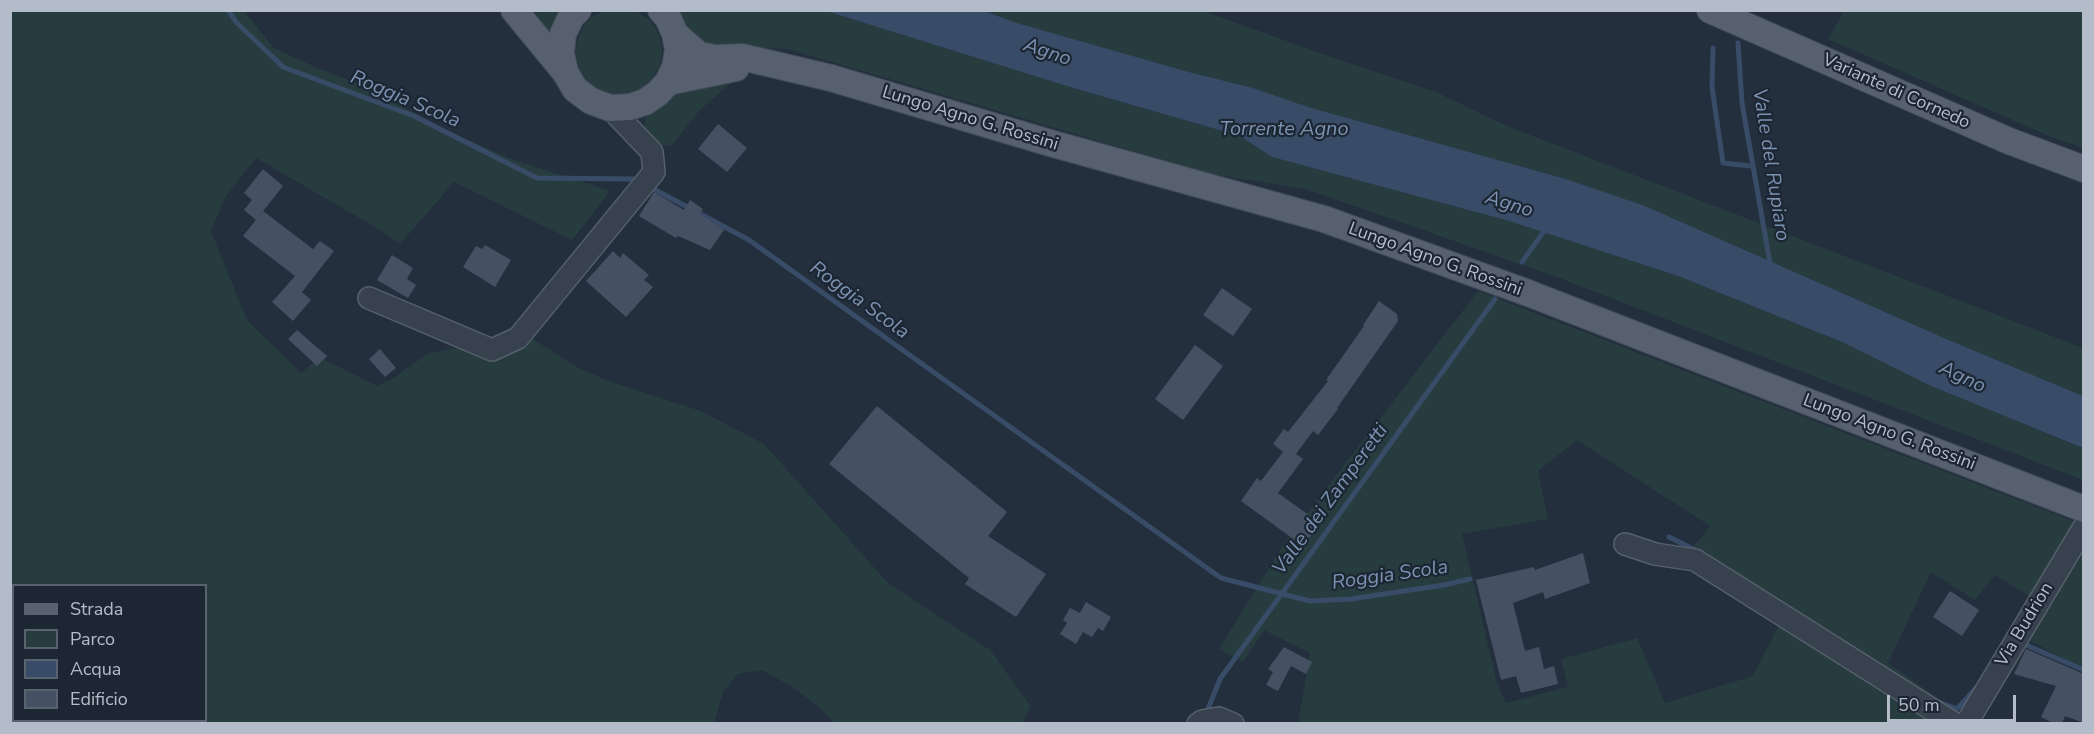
<!DOCTYPE html>
<style>
body{margin:0}
#map{position:relative;width:2094px;height:734px;overflow:hidden;background:#242f3e;font-family:"Nunito Sans",sans-serif}
canvas{display:block}
.frame{position:absolute;inset:0;border:12px solid #b4bcc9;pointer-events:none}
.legend{position:absolute;left:12px;top:584px;width:195px;height:138px;box-sizing:border-box;background:#1d2633;border:2px solid #59626f;margin:0;padding:8px 10px;list-style:none;font-size:18px;color:#b4bcc9}
.legend li{display:flex;align-items:center;gap:12px;height:30px}
.legend b{width:30px;border:2px solid #59626f}
.scale{position:absolute;left:1887px;top:695px;width:129px;height:27px;box-sizing:border-box;border:3px solid #b4bcc9;border-top:0;padding-left:8px;font-size:18px;line-height:21px;white-space:nowrap;color:#b4bcc9;-webkit-text-stroke:4px #1d2633;paint-order:stroke}
</style>
<div id="map">
<canvas width="2094" height="734"></canvas>
<div class="frame"></div>
<ul class="legend">
<li><b style="height:8px;background:#56606e"></b>Strada</li>
<li><b style="height:16px;background:#263c3f"></b>Parco</li>
<li><b style="height:16px;background:#394c67"></b>Acqua</li>
<li><b style="height:16px;background:#455162"></b>Edificio</li>
</ul>
<div class="scale">50 m</div>
</div>
<script>
const ctx = document.querySelector('canvas').getContext('2d');
ctx.lineJoin = 'round';
function fill(path, color) {
  ctx.fillStyle = color;
  ctx.fill(path, 'evenodd');
}
function shape(rows) {
  const path = new Path2D();
  for (const r of rows) {
    if (r.length === 3) {
      path.moveTo(r[0] + r[2], r[1]);
      path.arc(r[0], r[1], r[2], 0, 2 * Math.PI);
      continue;
    }
    path.moveTo(r[0], r[1]);
    for (let i = 2; i < r.length; i += 2) path.lineTo(r[i], r[i + 1]);
  }
  return path;
}
function strokePath(path, color, width, dash) {
  ctx.strokeStyle = color;
  ctx.lineWidth = width;
  ctx.lineCap = dash ? 'butt' : 'round';
  ctx.setLineDash(dash || []);
  ctx.stroke(path);
}
function label(font, color, halo, rows, align = 'center') {
  ctx.font = font + ' "Nunito Sans",sans-serif';
  ctx.lineWidth = 4.5;
  ctx.setLineDash([]);
  ctx.textBaseline = 'middle';
  ctx.strokeStyle = halo;
  ctx.fillStyle = color;
  for (const [text, x, y, turn = 0] of rows) {
    ctx.save();
    ctx.translate(x, y);
    ctx.rotate((+turn || 0) * Math.PI / 180);
    ctx.textAlign = isNaN(turn) ? turn : align;
    if (halo) ctx.strokeText(text, 0, 0);
    ctx.fillText(text, 0, 0);
    ctx.restore();
  }
}
fill(shape([
 [619,51,43],
 [11,10,244,11,274,48,315,67,377,91,435,125,509,158,610,191,572,240,454,182,400,244,380,230,256,158,225,198,211,231,247,320,301,373,319,357,377,386,392,379,427,354,525,334,580,369,609,381,701,411,764,444,888,583,990,650,1031,706,1022,723,834,723,821,709,794,688,762,670,738,674,723,692,714,723,11,723],
 [14,586,206,586,206,720,14,720],
 [682,10,826,11,1070,87,1240,136,1272,157,1509,221,1678,276,1842,342,1931,386,2082,448,2083,480,1554,276,1306,189,1211,174,788,49,738,47,713,49,690,37,680,16],
 [527,11,561,11,549,39],
 [984,11,1203,11,1334,58,1436,92,1507,126,2083,348,2083,396,1944,338,1645,206,1566,179,1308,107,1253,88,1189,72,1017,23],
 [1844,11,2083,11,2083,148,2049,136,1828,39],
 [738,77,700,110,672,145,659,146,650,140,645,129,645,117,655,106,691,86],
 [1478,291,2083,525,2083,670,2015,632,2034,599,1995,575,1975,600,1931,572,1888,663,1956,711,1949,723,1298,723,1310,653,1264,630,1243,662,1219,649,1285,542],
 [1577,440,1710,526,1690,551,1785,613,1753,676,1665,703,1637,638,1561,659,1568,687,1506,703,1497,683,1462,534,1548,519,1538,471]
]), '#263c3f');
fill(shape([
 [826,11,984,11,1017,23,1189,72,1253,88,1308,107,1566,179,1645,206,1944,338,2083,396,2083,448,1931,386,1842,342,1678,276,1509,221,1272,157,1240,136,1070,87]
]), '#394c67');
strokePath(shape([
 [228,10,236,22,283,67,414,116,537,178,634,179,640,182],
 [1738,43,1742,103,1771,269],
 [1713,48,1712,87,1723,163,1751,166],
 [648,186,749,240,1221,578,1310,601,1351,599,1444,585,1470,579],
 [1522,262,1547,227],
 [1669,537,1697,551],
 [2026,645,2084,670],
 [1936,701,1957,709,1976,688],
 [1206,714,1220,679,1495,299]
]), '#394c67', 5);
fill(shape([
 [718,124,747,148,727,172,698,149],
 [263,169,283,186,256,220,244,210,252,200,244,193],
 [654,192,684,210,690,200,703,209,700,214,724,230,710,250,678,236,676,238,639,216],
 [263,211,313,249,320,241,334,251,302,292,311,300,293,321,272,302,295,276,243,236],
 [485,245,511,260,495,287,463,267,476,246,482,249],
 [613,251,620,258,623,253,649,275,644,280,653,287,626,317,586,281],
 [392,255,413,268,407,279,416,285,408,298,377,280],
 [1222,288,1252,309,1233,336,1203,315],
 [1379,301,1397,314,1398,321,1337,408,1338,409,1318,435,1313,431,1296,454,1303,459,1278,493,1320,523,1303,546,1241,501,1257,478,1261,481,1283,452,1273,444,1284,429,1288,432,1328,381,1326,380,1364,326,1363,325],
 [297,330,327,356,317,366,288,339],
 [1195,345,1223,366,1183,420,1155,399],
 [380,349,396,368,385,377,369,359],
 [877,406,1007,512,988,536,1046,574,1016,617,965,584,969,578,829,464],
 [1583,553,1590,583,1545,599,1543,592,1513,603,1525,651,1539,647,1544,669,1554,666,1558,684,1521,693,1516,676,1501,680,1476,580,1534,567,1535,570],
 [1950,591,1979,610,1962,636,1933,617],
 [1086,602,1111,617,1103,631,1098,628,1092,637,1083,632,1076,644,1060,634,1067,623,1063,620,1070,608,1080,613],
 [1284,647,1312,662,1306,674,1291,666,1278,691,1266,685,1273,672,1268,669],
 [2026,649,2084,674,2084,723,2065,716,2062,723,2053,723,2041,717,2056,686,2014,674]
]), '#455162');
const minor = shape([
 [369,298,492,350,518,338,654,172,652,152,610,108],
 [1625,544,1655,554,1695,560,1955,724],
 [1198,724,1202,721,1219,718,1233,724],
 [1966,724,2084,527]
]);
const major = shape([
 [514,10,565,72],
 [578,10,571,17,563,34,561,53,565,72,575,89,591,101,610,108,630,107,645,102,658,93,668,82,675,67,678,50,675,34,668,18,661,10],
 [1710,10,2009,141,2084,169],
 [675,34,699,55,715,58,742,57,831,78,1050,143,1324,219,1528,293,2084,509],
 [668,82,736,68]
]);
strokePath(minor, '#565f6c', 24);
strokePath(major, '#414a57', 28);
strokePath(minor, '#38414e', 21);
strokePath(major, '#56606e', 26);
label('18px', '#b4bcc9', '#1d2633', [
 ["Variante di Cornedo",1896,92,24],
 ["Lungo Agno G. Rossini",970,119,17],
 ["Lungo Agno G. Rossini",1435,260,20],
 ["Lungo Agno G. Rossini",1889,433,21],
 ["Via Budrion",2025,625,-59]
]);
label('italic 20px', '#7c92b1', '#1d2633', [
 ["Agno",1047,53,19],
 ["Roggia Scola",405,100,23],
 ["Torrente Agno",1284,130],
 ["Valle del Rupiaro",1770,165,81],
 ["Agno",1509,205,17],
 ["Roggia Scola",859,301,36],
 ["Agno",1962,378,25],
 ["Valle dei Zamperetti",1331,500,-54],
 ["Roggia Scola",1390,576,-8]
]);
</script>
